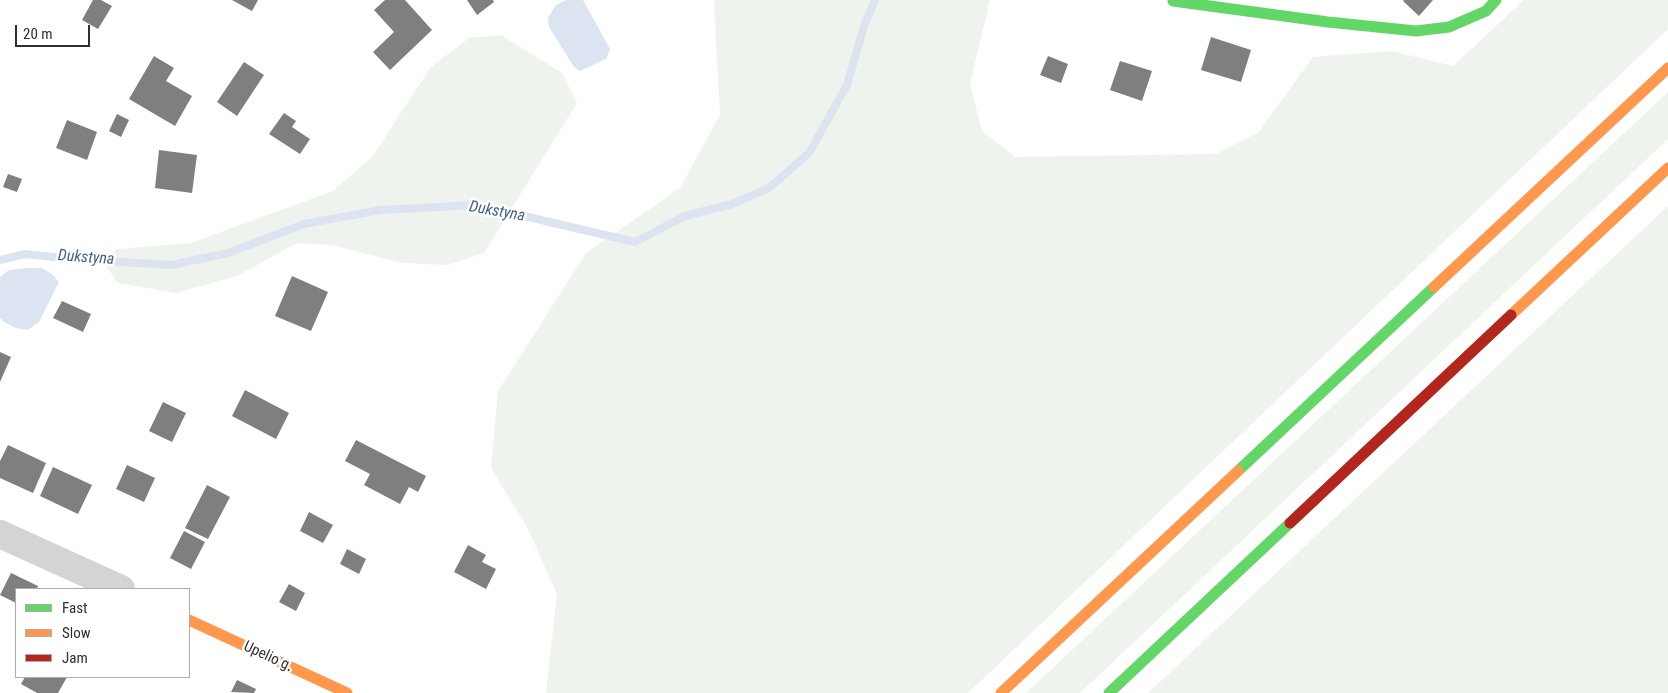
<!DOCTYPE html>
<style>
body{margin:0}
#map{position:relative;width:1668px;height:693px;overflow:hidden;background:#fff;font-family:"Roboto Condensed",sans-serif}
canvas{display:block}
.legend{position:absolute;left:15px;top:588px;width:175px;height:90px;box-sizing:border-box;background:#fff;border:1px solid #acacac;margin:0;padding:6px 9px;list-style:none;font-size:15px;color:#2f2f2f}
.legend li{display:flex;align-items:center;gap:10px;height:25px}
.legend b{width:25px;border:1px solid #acacac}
.scale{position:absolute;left:15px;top:25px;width:75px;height:22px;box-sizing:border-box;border:2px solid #2f2f2f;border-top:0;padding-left:6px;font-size:15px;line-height:18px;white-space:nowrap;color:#2f2f2f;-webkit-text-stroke:4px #fff;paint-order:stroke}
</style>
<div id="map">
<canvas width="1668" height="693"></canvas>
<ul class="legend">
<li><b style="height:6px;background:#63d668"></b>Fast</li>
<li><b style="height:6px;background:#ff974d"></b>Slow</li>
<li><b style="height:6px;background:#b3261e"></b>Jam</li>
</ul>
<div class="scale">20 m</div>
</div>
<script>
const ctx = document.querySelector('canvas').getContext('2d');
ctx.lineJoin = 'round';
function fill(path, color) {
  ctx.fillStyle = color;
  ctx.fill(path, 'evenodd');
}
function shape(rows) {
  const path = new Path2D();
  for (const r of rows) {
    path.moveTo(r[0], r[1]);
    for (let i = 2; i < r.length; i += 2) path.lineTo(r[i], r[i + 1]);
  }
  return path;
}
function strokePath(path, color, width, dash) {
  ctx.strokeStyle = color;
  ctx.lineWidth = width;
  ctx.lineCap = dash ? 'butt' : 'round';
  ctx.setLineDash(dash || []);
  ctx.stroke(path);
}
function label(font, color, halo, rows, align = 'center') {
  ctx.font = font + ' "Roboto Condensed",sans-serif';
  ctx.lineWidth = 5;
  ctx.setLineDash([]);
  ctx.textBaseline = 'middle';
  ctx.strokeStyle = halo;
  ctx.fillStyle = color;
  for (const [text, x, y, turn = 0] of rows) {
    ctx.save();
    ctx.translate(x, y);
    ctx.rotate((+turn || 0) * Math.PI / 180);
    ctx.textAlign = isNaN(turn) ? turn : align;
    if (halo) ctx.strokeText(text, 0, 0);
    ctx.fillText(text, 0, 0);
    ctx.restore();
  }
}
fill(shape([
 [715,0,990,0,970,84,982,131,1015,157,1216,154,1258,133,1313,57,1391,51,1453,66,1524,0,1668,0,1668,29,968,693,546,693,557,594,528,529,491,468,498,391,586,253,680,188,720,115,714,4],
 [501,35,562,73,577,103,484,253,448,265,402,263,331,245,297,243,237,276,176,293,118,283,103,262,117,249,191,243,333,191,372,157,431,67,469,38],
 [1668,92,1668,139,1080,693,1026,693],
 [1668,206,1668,693,1148,693]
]), '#eff3ed');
fill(shape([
 [566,0,583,0,610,49,606,59,580,71,574,67,549,27,548,18,556,5],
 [29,268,42,268,52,274,59,282,39,322,28,330,16,328,4,322,0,318,0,277,9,270]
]), '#dbe4f0');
strokePath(shape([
 [0,260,25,254,72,259,172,265,228,253,304,224,380,210,477,205,635,242,685,216,732,204,769,188,809,153,847,85,864,26,875,0]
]), '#dbe4f0', 8);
fill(shape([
 [93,0,101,0,112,6,98,29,82,20],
 [232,0,258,0,252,11],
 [385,0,405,0,432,30,390,70,373,52,394,32,374,10],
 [467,0,493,0,494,2,477,15],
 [1404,0,1433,0,1419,16,1403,1],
 [1211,37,1251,50,1241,82,1201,70],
 [154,56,174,68,166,81,192,96,175,126,129,99],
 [1048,56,1068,64,1061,83,1040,75],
 [1120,61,1152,71,1142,101,1110,90],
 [244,62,264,75,237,116,217,102],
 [284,113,296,121,292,127,310,139,300,154,269,134],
 [117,114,129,120,121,137,109,131],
 [67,120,97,132,87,160,56,148],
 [159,150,197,155,192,193,155,188],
 [8,174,22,179,17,192,3,187],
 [292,276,328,292,311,331,275,316],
 [62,301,91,314,83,332,53,318],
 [0,352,11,357,0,382],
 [245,390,289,413,276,439,232,416],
 [163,402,186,413,172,442,149,431],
 [356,440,426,476,418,492,409,487,400,504,364,485,370,474,345,461],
 [8,445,46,463,33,493,0,478,0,461],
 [127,465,155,478,144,502,116,489],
 [53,467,92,485,78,514,40,496],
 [207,485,230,497,208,539,185,528],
 [309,512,333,525,323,543,300,531],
 [184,531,205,542,191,569,170,558],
 [468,545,486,555,482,562,496,569,486,589,454,572],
 [347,549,366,559,359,574,340,564],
 [11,573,38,586,37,589,16,589,16,603,0,595],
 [289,584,305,593,296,611,279,602],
 [25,677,67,677,58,693,37,693,21,684],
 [237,680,256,689,254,693,231,692]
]), '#7f7f7f');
strokePath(shape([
 [0,534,121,589]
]), '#d4d4d4', 28);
strokePath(shape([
 [1173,1,1328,22,1416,31,1449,27,1486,11,1496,0],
 [1238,471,1434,287],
 [1109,693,1290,523]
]), '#63d668', 11);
strokePath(shape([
 [1434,287,1668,68],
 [1511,315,1668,168],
 [189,620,347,693],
 [1001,693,1238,471]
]), '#ff974d', 11);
strokePath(shape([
 [1290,523,1511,315]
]), '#b3261e', 11);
label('15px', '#2f2f2f', '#fff', [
 ["Upelio g.",268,657,25]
]);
label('italic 16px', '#446289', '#fff', [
 ["Dukstyna",497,212,10],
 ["Dukstyna",86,258,4]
]);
</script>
